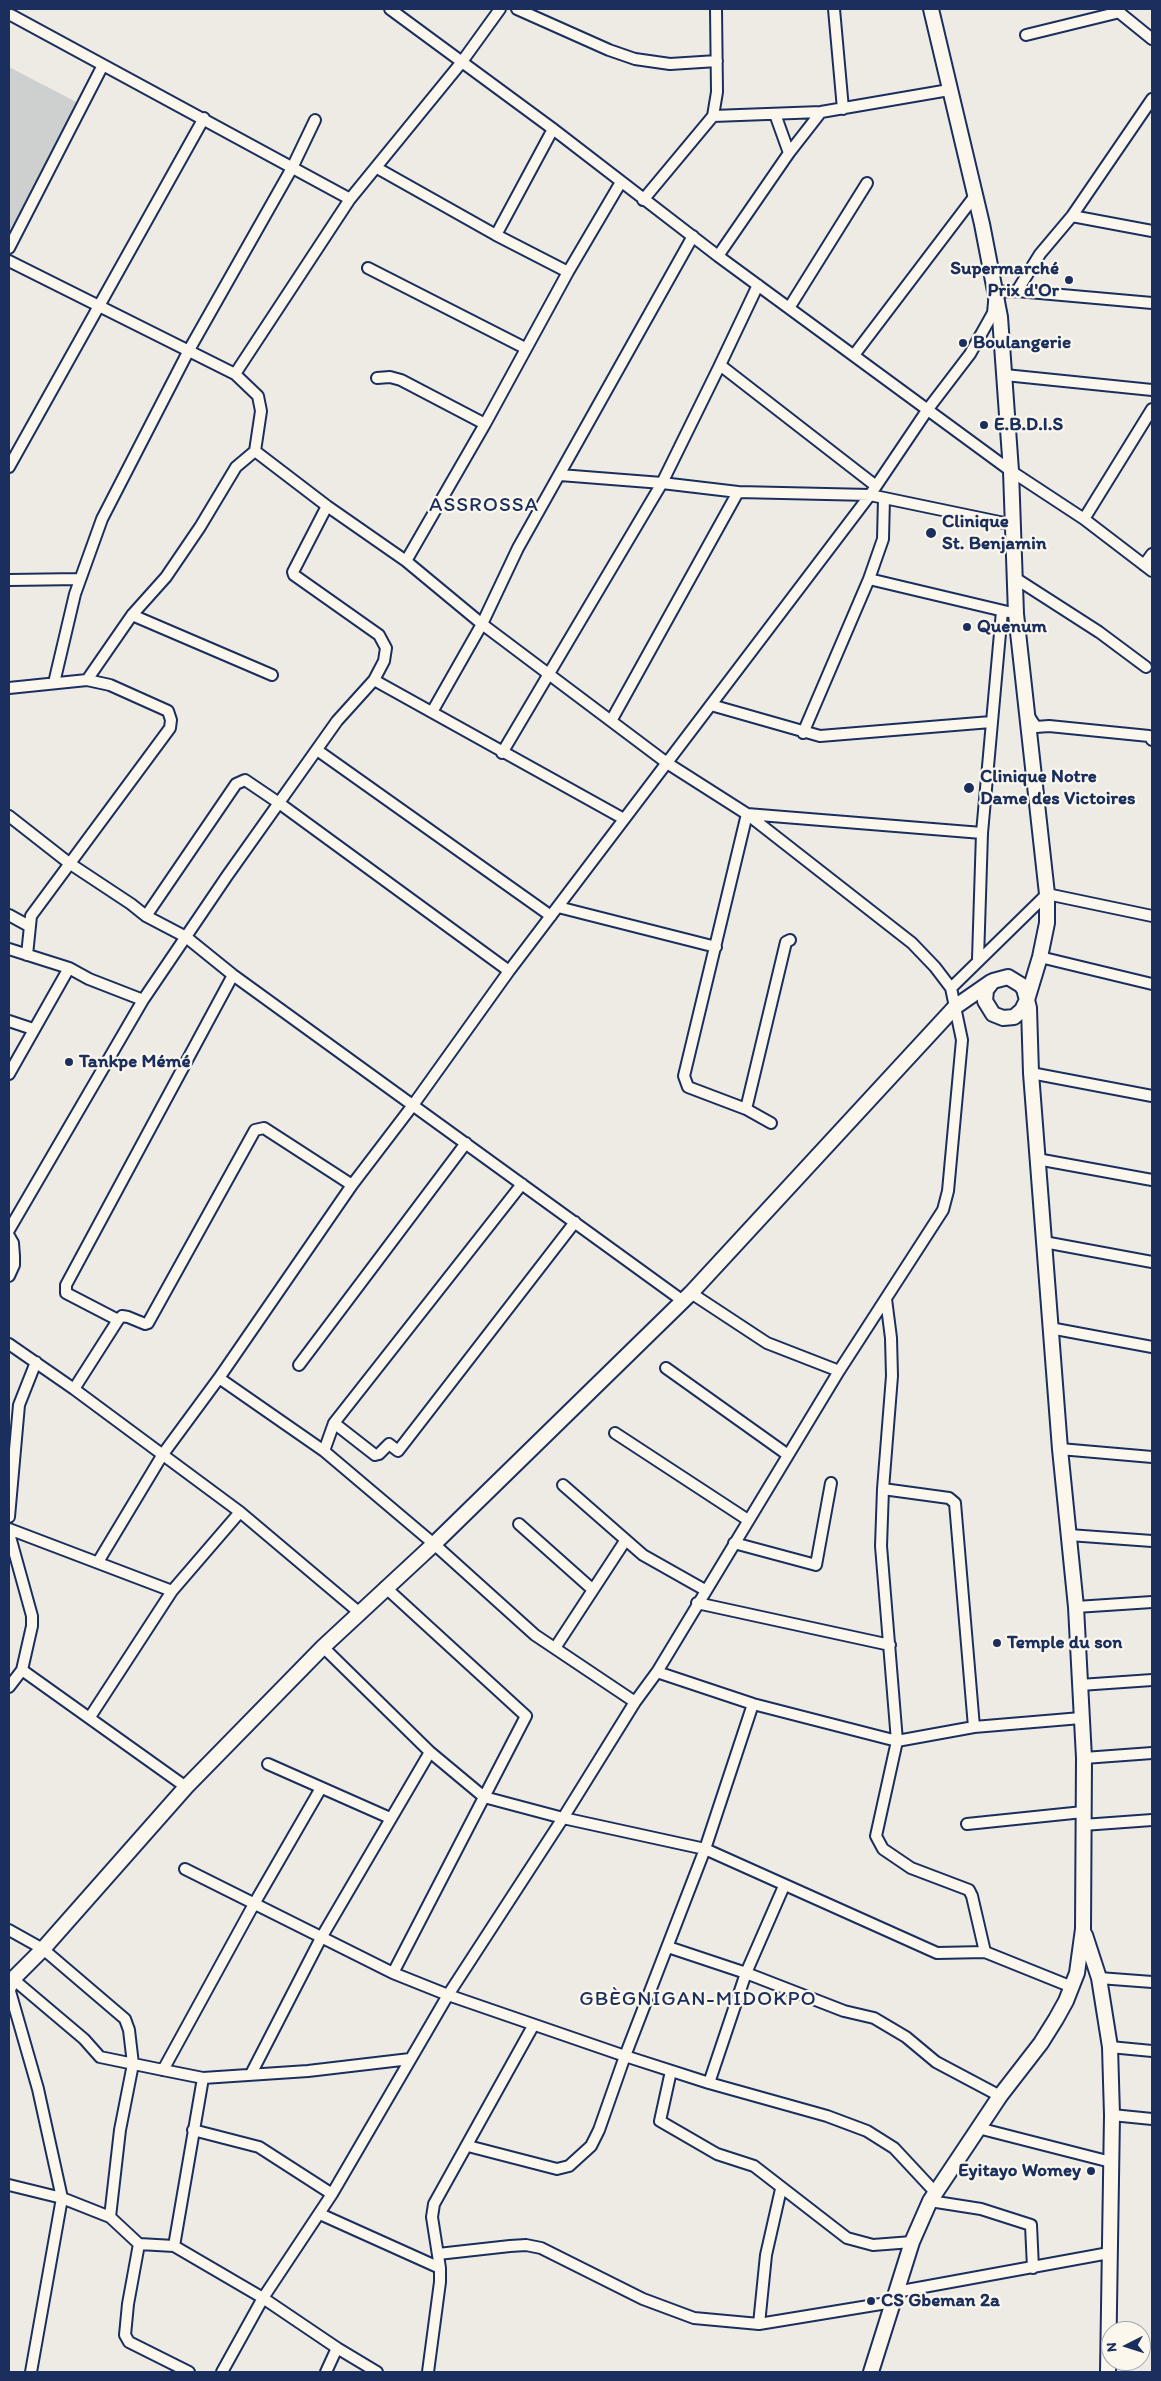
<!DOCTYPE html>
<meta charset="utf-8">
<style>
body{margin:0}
#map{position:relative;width:1161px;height:2381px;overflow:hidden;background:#eeebe4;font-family:Itim,sans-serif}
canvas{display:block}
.frame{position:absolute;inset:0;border:10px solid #1b2f5e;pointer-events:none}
.north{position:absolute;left:1101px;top:2321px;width:50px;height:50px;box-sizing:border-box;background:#fbf7ec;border:1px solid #a1a7b3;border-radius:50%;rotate:265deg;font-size:14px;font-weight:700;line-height:20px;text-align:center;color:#1b2f5e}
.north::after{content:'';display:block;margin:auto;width:18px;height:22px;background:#1b2f5e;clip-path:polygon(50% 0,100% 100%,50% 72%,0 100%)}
</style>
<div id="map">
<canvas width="1161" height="2381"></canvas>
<div class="frame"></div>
<div class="north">N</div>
</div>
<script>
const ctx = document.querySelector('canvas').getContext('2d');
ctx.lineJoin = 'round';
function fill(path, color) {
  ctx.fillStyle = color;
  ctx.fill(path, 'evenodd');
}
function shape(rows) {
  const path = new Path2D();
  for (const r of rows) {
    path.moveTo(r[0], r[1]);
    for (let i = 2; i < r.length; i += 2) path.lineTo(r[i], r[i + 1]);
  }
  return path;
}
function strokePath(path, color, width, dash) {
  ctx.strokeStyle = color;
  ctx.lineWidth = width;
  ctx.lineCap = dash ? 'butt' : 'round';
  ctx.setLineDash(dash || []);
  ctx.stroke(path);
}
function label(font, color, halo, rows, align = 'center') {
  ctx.font = font + ' Itim,sans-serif';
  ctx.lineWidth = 4.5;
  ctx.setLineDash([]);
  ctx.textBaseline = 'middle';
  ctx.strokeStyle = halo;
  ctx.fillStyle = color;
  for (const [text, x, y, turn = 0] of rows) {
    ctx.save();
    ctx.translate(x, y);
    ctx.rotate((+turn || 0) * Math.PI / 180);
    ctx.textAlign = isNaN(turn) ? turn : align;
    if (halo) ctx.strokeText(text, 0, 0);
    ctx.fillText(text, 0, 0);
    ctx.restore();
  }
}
fill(shape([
 [9,67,80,104,9,243]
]), '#cecfcf');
const street = shape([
 [390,9,553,129,718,256,1011,471,1084,519,1152,571],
 [517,9,609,50,635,59,670,64,717,61],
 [834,9,843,109],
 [1115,9,1152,39],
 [11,15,350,199],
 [1026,35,1120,12],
 [775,114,789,153],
 [713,116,821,112,949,90],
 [377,168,496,235,568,272],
 [643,200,713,116,717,92,716,9],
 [1072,216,1152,231],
 [496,235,553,129],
 [9,248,103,65],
 [718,256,789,153,821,112],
 [9,261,235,374],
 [368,268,525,348],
 [758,285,720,365,876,486],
 [1017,291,1040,254,1072,216,1152,99],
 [789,308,867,183],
 [854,355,974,197],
 [720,365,662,483,738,492],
 [1005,375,1152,390],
 [377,378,390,377,401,380,485,424],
 [9,467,204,118],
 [884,498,883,539,869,579,1008,612],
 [327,506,293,572,294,575,379,635,386,648,384,661,374,680],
 [1084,519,1152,409],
 [1014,525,870,495,928,409,970,354,993,313,995,292,1017,291,1152,303],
 [406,561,485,424,568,272,621,182],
 [1144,565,1152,554],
 [1015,578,1099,632,1146,667],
 [9,580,80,579],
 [132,615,272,675],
 [87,680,132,615,166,577,200,527,236,467,255,451,261,411,258,396,235,374,350,199,461,63,500,9],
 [54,683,75,594,102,519,189,350,292,168,315,120],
 [9,688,87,680,110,685,168,711,171,720,170,728,31,916,27,955],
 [711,705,820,736,991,722],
 [432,712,482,624,518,548,693,236],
 [1028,715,1036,727,1049,726,1149,736,1152,740],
 [803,733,869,579],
 [317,750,551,916],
 [502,753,662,483,560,475],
 [9,816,69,863,131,904,146,916,186,937,233,975,683,1301],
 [558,907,716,947],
 [9,915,29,926],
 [146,916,236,784,245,780,279,803,509,971],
 [9,949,69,968,89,979,143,1000],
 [1040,957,1152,984],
 [978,959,982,833,1002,611],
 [951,988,1047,894,1152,916],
 [9,1021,33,1029],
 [1031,1073,1152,1096],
 [9,1074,69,968],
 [746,1109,786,942,790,940],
 [771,1123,746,1109,688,1087,684,1076,747,814,982,833],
 [1037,1159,1152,1180],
 [9,1230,143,1000,227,876,337,721,374,680,624,819],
 [9,1236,13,1243,14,1256,14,1265,9,1276],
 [1044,1242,1152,1262],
 [691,1293,767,1343,839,1371],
 [886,1299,891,1338,892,1376,883,1489,881,1546,897,1741,876,1836,883,1849,911,1868,969,1890,972,1896,985,1952],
 [118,1320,66,1293,66,1285,233,975],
 [1050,1328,1152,1347],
 [9,1344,74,1389,240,1512,361,1614],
 [299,1365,466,1143],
 [666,1368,788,1455],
 [219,1378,324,1451,434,1544,535,1635,635,1702],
 [74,1389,118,1320,122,1316,128,1317,145,1324,148,1323,255,1130,264,1128,352,1185],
 [334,1423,375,1455,379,1454,389,1444,398,1451,575,1222],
 [615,1433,748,1520],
 [1060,1449,1152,1457],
 [324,1451,334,1423,522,1184],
 [563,1485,643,1555,705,1590],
 [883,1489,949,1498,955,1503,974,1727],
 [9,1517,19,1405,36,1362],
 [519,1524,592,1589],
 [9,1529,172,1591],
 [9,1533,32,1616,32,1626,22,1670,9,1687],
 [1069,1535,1152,1541],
 [734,1543,816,1565,831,1483],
 [98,1562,163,1454,219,1378,352,1185,413,1105,509,971,870,495,738,492,611,721],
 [385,1587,526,1716,393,1973],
 [697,1603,890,1645],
 [1076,1607,1152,1602],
 [323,1647,430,1752,484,1797,563,1818,705,1849,937,1953,985,1952,1072,1987],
 [555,1648,625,1541],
 [22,1670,186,1787],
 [657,1672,753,1704,897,1741,974,1727,1081,1718],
 [1080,1685,1152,1680],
 [90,1717,172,1591,240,1512],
 [1084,1758,1152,1753],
 [268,1764,390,1818],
 [967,1824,1083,1812],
 [1083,1825,1152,1820],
 [185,1869,393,1973,448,1995,625,2056,709,2083,827,2116,867,2131,894,2148,935,2192],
 [9,1930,43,1949,125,2019,129,2030,133,2064,120,2130,110,2217],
 [668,1947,746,1973,844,2011,874,2018,906,2037,936,2062,1000,2096],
 [1099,1978,1152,1982],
 [13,1979,84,2039,100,2057,163,2070,203,2078,308,2071,410,2059],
 [9,1988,38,2089,62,2198,31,2372],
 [1110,2047,1152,2051],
 [163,2070,254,1904,321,1788],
 [671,2071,660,2121,717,2154,754,2166,847,2238,873,2245,912,2242],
 [251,2074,321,1938,430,1752],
 [709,2083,746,1973,784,1886],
 [1112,2115,1152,2119],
 [978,2128,1111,2162],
 [193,2130,259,2147,332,2194],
 [468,2146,557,2169,569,2166,591,2146,599,2130,625,2056,705,1849,753,1704],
 [9,2185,62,2198,110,2217,139,2244,174,2246,263,2298,337,2348,326,2372],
 [930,2201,981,2209,1031,2225,1033,2268],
 [320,2214,440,2268],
 [139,2244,128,2304,125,2335,129,2342,189,2372],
 [174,2246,203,2078],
 [438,2254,510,2246,526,2245,541,2248,643,2299,694,2318,759,2324,893,2302],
 [896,2292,1109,2253],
 [759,2324,766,2255,781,2189],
 [337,2348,377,2372],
 [222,2372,263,2298,332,2194,448,1995,563,1818,635,1702,657,1672,839,1371,943,1210,948,1191,962,1040,951,988,935,967,912,943,747,814,667,763,482,624,406,561,327,506,255,451],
 [428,2372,440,2282,440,2268,432,2217,434,2204,533,2026]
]);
const secondary = shape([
 [1085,1935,1099,1978,1110,2047,1112,2115,1108,2372],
 [9,1987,13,1979,43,1949,186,1787,323,1647,434,1544,691,1293,955,1007,991,982],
 [871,2372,912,2242,930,2201,1000,2096,1041,2043,1056,2019,1066,2001,1077,1973,1083,1929,1084,1758,1076,1607,1060,1449,1031,1073,1029,1008,1027,1000,1024,989,1021,985,1008,977,993,981,986,990,985,1001,993,1014,1003,1018,1014,1017,1022,1010,1027,1000,1040,957,1047,923,1047,894,1016,614,1011,471,1000,317,982,224,931,9]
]);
strokePath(street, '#1b2f5e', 14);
strokePath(secondary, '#1b2f5e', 18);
strokePath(street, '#fbf7ec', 10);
strokePath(secondary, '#fbf7ec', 14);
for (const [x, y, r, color] of [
 [1069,280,5,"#1b2f5e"],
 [963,343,5,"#1b2f5e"],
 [984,425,5,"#1b2f5e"],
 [931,533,6,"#1b2f5e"],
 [967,627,5,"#1b2f5e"],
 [969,788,6,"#1b2f5e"],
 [69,1062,5,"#1b2f5e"],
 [997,1643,5,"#1b2f5e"],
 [1091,2171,5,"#1b2f5e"],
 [871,2301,5,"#1b2f5e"]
]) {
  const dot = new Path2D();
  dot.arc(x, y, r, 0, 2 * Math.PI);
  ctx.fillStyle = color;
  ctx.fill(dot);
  strokePath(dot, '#fbf7ec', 2);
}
label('bold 19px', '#1b2f5e', '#fbf7ec', [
 ["Supermarché",1059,269,"right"],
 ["Prix d'Or",1059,291,"right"],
 ["Boulangerie",973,343],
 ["E.B.D.I.S",994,425],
 ["Clinique",942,522],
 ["St. Benjamin",942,544],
 ["Quenum",977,627],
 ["Clinique Notre",980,777],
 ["Dame des Victoires",980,799],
 ["Tankpe Mémé",79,1062],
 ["Temple du son",1007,1643],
 ["Eyitayo Womey",1081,2171,"right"],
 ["CS Gbeman 2a",881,2301]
], 'left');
ctx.letterSpacing = '1px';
label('21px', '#1b2f5e', '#fbf7ec', [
 ["ASSROSSA",484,506],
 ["GBÈGNIGAN-MIDOKPO",698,2000]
]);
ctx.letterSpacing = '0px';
</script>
